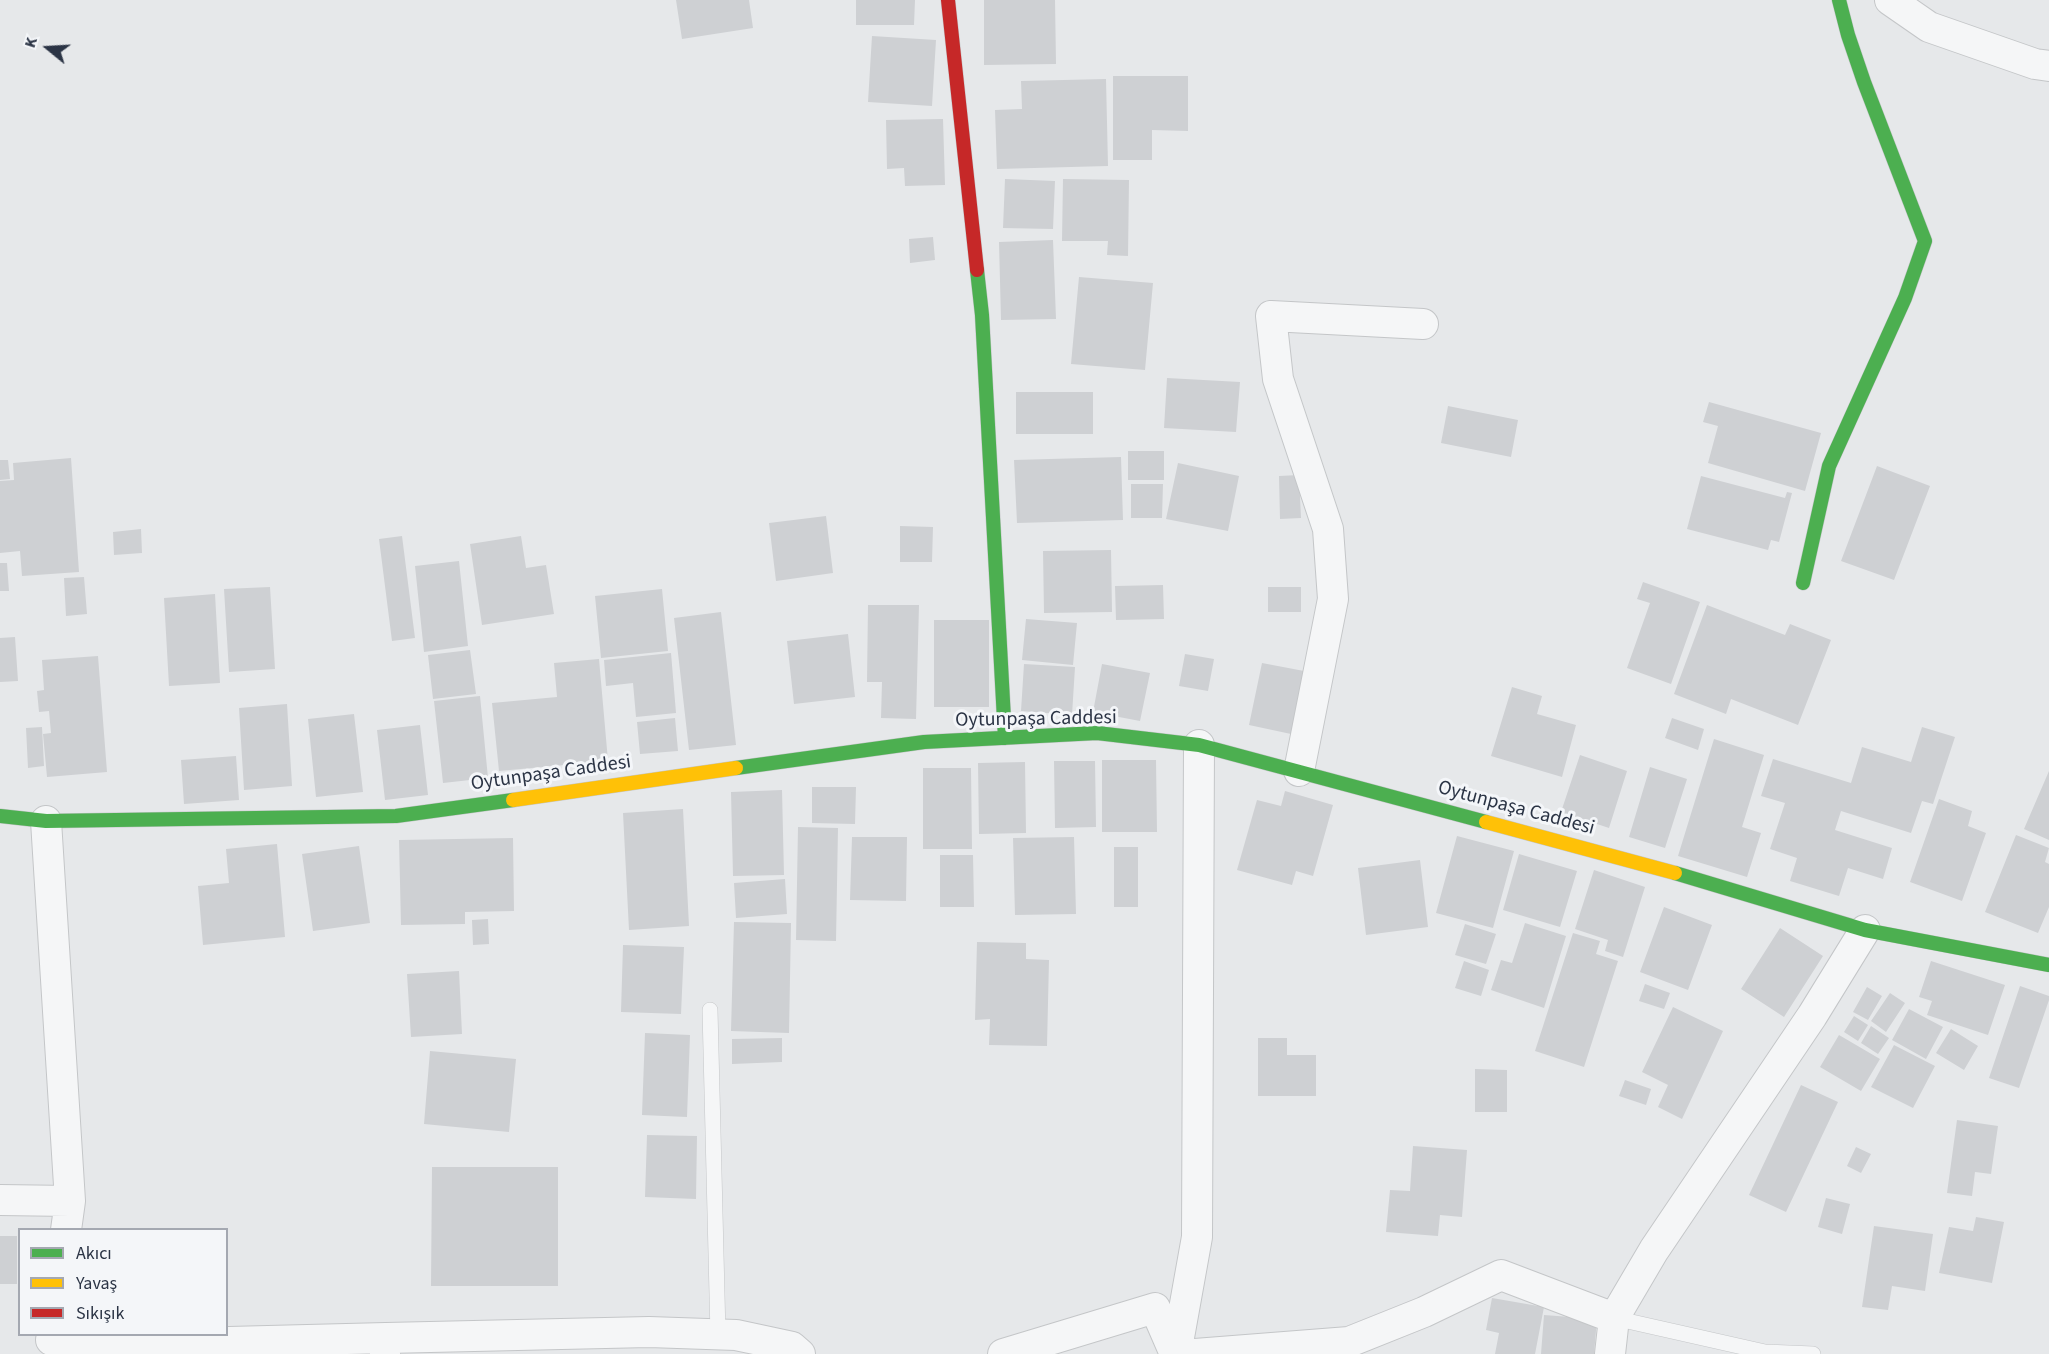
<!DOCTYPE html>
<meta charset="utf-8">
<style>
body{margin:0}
#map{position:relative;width:2049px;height:1354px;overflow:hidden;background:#e6e8ea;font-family:"Source Sans 3",sans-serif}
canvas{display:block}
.legend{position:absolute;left:18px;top:1228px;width:210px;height:108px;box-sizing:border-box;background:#f4f6f9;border:2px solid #a4a8b1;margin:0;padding:8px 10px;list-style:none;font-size:18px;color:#2b3445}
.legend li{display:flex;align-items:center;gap:12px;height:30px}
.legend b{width:30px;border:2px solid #a4a8b1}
.north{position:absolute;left:18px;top:18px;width:60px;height:60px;-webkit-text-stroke:4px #f4f6f9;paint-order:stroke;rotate:288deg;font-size:16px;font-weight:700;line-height:24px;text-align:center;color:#2b3445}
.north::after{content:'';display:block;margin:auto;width:21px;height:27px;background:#2b3445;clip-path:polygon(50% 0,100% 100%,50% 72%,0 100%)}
</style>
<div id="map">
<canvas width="2049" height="1354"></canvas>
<ul class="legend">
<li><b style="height:8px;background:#4caf50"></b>Akıcı</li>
<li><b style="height:8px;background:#ffc107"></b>Yavaş</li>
<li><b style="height:8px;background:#c62828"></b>Sıkışık</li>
</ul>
<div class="north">K</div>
</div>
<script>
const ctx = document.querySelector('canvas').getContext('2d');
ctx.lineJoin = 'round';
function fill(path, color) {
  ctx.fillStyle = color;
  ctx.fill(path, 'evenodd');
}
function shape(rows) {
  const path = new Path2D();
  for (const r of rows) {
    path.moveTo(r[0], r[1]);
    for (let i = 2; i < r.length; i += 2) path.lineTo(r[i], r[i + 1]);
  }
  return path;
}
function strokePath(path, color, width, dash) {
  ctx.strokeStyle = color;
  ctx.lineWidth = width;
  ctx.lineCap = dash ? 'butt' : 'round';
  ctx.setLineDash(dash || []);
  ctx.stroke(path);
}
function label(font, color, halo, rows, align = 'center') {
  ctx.font = font + ' "Source Sans 3",sans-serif';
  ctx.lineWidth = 6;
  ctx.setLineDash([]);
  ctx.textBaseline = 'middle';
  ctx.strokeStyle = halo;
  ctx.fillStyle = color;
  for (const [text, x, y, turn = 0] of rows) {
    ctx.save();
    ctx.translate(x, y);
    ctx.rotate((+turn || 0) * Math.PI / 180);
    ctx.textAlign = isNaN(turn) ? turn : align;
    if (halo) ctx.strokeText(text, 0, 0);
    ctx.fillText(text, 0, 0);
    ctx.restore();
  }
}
fill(shape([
 [676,0,749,0,753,28,682,39],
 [856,0,915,0,914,25,856,25],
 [984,0,1055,0,1056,64,984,65],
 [872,36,936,40,932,106,868,102],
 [1113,76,1188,76,1188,131,1152,130,1152,160,1113,160],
 [1106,79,1108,166,997,169,995,110,1022,109,1021,81],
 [943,119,945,185,905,186,904,168,887,169,886,120],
 [1005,179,1055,181,1053,229,1003,228],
 [1063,179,1129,180,1128,256,1107,255,1108,241,1062,241],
 [933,237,935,260,910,263,909,239],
 [1053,240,1056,319,1001,320,999,242],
 [1079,277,1153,283,1145,370,1071,364],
 [1167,378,1240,382,1236,432,1164,428],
 [1016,392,1093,392,1093,434,1016,434],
 [1709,402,1821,433,1805,491,1708,463,1718,426,1703,422],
 [1448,406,1518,420,1511,457,1441,443],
 [1128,451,1164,451,1164,480,1128,480],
 [1121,457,1123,520,1017,523,1014,460],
 [71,458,79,572,22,576,20,551,0,553,0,481,14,480,13,463],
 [0,460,8,460,10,479,0,480],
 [1178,463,1239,476,1228,531,1166,519],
 [1877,466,1930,486,1894,580,1841,561],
 [1299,475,1301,518,1280,519,1279,476],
 [1701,476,1785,498,1787,492,1792,493,1779,542,1771,540,1768,550,1687,529],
 [1131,484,1163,484,1162,518,1131,518],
 [826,516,833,573,776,581,769,523],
 [900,526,933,527,932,562,900,562],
 [141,529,142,553,114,555,113,532],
 [402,536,415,638,392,641,379,539],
 [521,536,526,568,546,565,554,614,482,625,470,544],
 [1111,550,1112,612,1044,613,1043,551],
 [459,561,468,646,424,652,415,566],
 [0,563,7,563,9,591,0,591],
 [84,577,87,614,66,616,64,578],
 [1643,582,1700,602,1671,684,1627,668,1650,603,1637,599],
 [1163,585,1164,619,1116,620,1115,586],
 [270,587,275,669,229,672,224,589],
 [1268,587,1301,587,1301,612,1268,612],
 [662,589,668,651,601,658,595,596],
 [215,594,220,683,169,686,164,598],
 [868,605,919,605,916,719,881,718,882,682,867,682],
 [1707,605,1785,635,1790,624,1831,640,1798,725,1731,699,1726,714,1674,694],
 [721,612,736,745,689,750,674,618],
 [1026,619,1077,623,1073,665,1022,660],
 [934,620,989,620,989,707,934,707],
 [848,634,855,697,794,704,787,641],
 [15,637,18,681,0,682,0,638],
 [470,650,476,694,433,699,428,655],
 [671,653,676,713,636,717,633,683,606,686,604,660],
 [1185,654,1214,659,1208,691,1179,686],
 [98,656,107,772,47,777,43,734,51,733,49,711,39,712,37,691,44,690,42,660],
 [599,659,608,761,499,771,492,703,557,697,554,663],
 [1262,663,1304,671,1291,734,1249,725],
 [1024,664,1075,667,1072,715,1021,711],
 [1102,664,1150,673,1140,721,1093,712],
 [1512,687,1542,696,1537,714,1576,725,1562,777,1491,756],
 [480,696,488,778,443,783,434,701],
 [287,704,292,786,244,790,239,708],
 [354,714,363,792,316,797,308,719],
 [675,718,678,751,640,754,637,722],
 [1672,718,1704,729,1698,750,1665,738],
 [420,725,428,795,385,800,377,730],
 [42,727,44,766,28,768,26,728],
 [1922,727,1955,737,1933,804,1922,801,1911,833,1841,811,1835,830,1892,848,1883,879,1848,868,1839,896,1790,881,1797,858,1770,849,1785,803,1761,796,1773,759,1851,783,1862,747,1911,762],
 [1714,739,1764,755,1742,827,1761,833,1747,877,1678,856],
 [1580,755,1627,771,1609,828,1561,812],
 [236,756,239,800,184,804,181,760],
 [1102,760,1156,760,1157,832,1102,832],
 [1054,761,1095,761,1096,827,1055,828],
 [1025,762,1026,833,979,834,978,763],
 [1650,767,1687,779,1665,848,1629,837],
 [923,768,971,768,972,849,923,849],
 [2049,771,2049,840,2024,829],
 [812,787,856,787,855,824,812,823],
 [782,790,784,875,733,876,731,792],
 [1285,791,1333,805,1313,876,1296,871,1292,885,1237,870,1257,800,1281,806],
 [1939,799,1972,811,1968,826,1986,833,1962,901,1910,882],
 [683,809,689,926,629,930,623,813],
 [798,827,838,828,836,941,796,940],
 [2016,835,2049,848,2045,862,2049,864,2049,907,2038,933,1985,912],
 [1457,836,1514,851,1493,928,1436,913],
 [852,837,907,837,906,901,850,900],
 [1074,837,1076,914,1015,915,1013,838],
 [513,838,514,911,465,912,465,924,401,925,399,840],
 [277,844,285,937,203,945,198,886,229,883,226,849],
 [359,846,370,923,313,931,302,854],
 [1114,847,1138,847,1138,907,1114,907],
 [1519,854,1577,871,1560,927,1503,910],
 [940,855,973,855,974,907,940,907],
 [1420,860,1428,927,1366,935,1358,868],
 [1594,870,1645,887,1623,957,1605,951,1608,940,1575,929],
 [785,879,787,914,736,918,734,883],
 [1664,907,1712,925,1688,990,1640,972],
 [488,919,489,944,473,945,472,920],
 [734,922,791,923,789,1033,731,1031],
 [1525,923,1566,936,1544,1008,1491,990,1501,960,1512,963],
 [1465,924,1496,934,1486,964,1455,955],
 [1780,928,1823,956,1784,1017,1741,989],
 [1573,933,1600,941,1596,954,1618,961,1584,1067,1535,1051],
 [977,942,1026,943,1026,959,1049,960,1047,1046,989,1045,990,1019,975,1020],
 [623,945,684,947,681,1014,621,1012],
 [1464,961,1489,970,1481,996,1455,988],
 [1931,961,2005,985,1988,1035,1927,1015,1932,1001,1919,997],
 [459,971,462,1034,411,1037,407,974],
 [1645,984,1670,993,1664,1009,1639,1001],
 [2020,986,2049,996,2049,1000,2019,1088,1989,1078],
 [1867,987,1882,996,1868,1020,1853,1012],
 [1890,993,1905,1003,1886,1032,1871,1021],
 [1673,1007,1723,1031,1682,1119,1658,1107,1668,1085,1642,1072],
 [1909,1009,1943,1027,1926,1059,1892,1040],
 [1854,1016,1868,1025,1858,1041,1844,1032],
 [1871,1026,1889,1038,1878,1054,1861,1043],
 [1951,1029,1978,1046,1964,1070,1936,1053],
 [645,1033,690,1035,687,1117,642,1115],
 [1839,1035,1880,1059,1861,1091,1820,1067],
 [782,1038,782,1062,732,1064,732,1039],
 [1258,1038,1287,1038,1287,1055,1316,1055,1316,1096,1258,1096],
 [1894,1045,1935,1066,1913,1108,1871,1087],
 [430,1051,516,1059,509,1132,424,1124],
 [1475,1069,1507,1070,1507,1112,1475,1112],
 [1625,1080,1651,1089,1646,1105,1619,1096],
 [1801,1085,1838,1102,1786,1212,1749,1195],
 [1957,1120,1998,1126,1991,1174,1975,1172,1972,1196,1947,1193],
 [647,1135,697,1136,696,1199,645,1197],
 [1413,1146,1467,1150,1462,1217,1440,1215,1438,1236,1386,1232,1390,1190,1410,1191],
 [1856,1147,1871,1154,1861,1173,1847,1166],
 [432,1167,558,1167,558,1286,431,1286],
 [1826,1198,1850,1204,1842,1234,1818,1227],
 [1976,1217,2004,1222,1992,1283,1939,1273,1949,1227,1973,1231],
 [1874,1226,1933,1234,1925,1291,1892,1286,1888,1310,1862,1307],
 [0,1236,17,1236,17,1284,0,1284],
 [1492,1298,1544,1307,1535,1354,1495,1354,1499,1333,1486,1330],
 [1544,1315,1597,1319,1594,1354,1541,1354]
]), '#ced0d3');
const lane = shape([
 [710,1010,718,1335],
 [1614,1318,1765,1352,1813,1354]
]);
const street = shape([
 [1890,0,1929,27,2035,64,2049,66],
 [1299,771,1333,599,1328,529,1278,379,1271,316,1423,324],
 [46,821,70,1201,66,1230],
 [0,1200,70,1201],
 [386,1338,649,1332,736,1335,792,1347,800,1354],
 [51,1340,229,1342,386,1338,385,1354],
 [1003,1354,1155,1308,1175,1354],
 [1176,1354,1197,1237,1199,745],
 [1195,1354,1349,1342,1424,1312,1501,1275,1614,1318],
 [1610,1354,1614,1318,1654,1250,1812,1016,1865,930]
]);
const fast = shape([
 [977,270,982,315,1005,738],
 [1803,583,1829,466,1905,298,1925,241,1864,82,1848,35,1839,0],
 [736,768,924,742,1097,733,1199,745,1486,822],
 [0,816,46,821,396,816,513,800],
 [1675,873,1865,930,2049,965]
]);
const slow = shape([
 [513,800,736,768],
 [1486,822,1675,873]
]);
const jam = shape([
 [948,0,977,270]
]);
strokePath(lane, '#c4c6c8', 16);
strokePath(street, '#c4c6c8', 32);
strokePath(fast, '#c4c6c8', 15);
strokePath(slow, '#c4c6c8', 15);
strokePath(jam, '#c4c6c8', 15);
strokePath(lane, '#f5f6f7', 15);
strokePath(street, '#f5f6f7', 30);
strokePath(fast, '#4caf50', 14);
strokePath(slow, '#ffc107', 14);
strokePath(jam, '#c62828', 14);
label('20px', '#2b3445', '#f4f6f9', [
 ["Oytunpaşa Caddesi",1036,720,-1],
 ["Oytunpaşa Caddesi",551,774,-8],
 ["Oytunpaşa Caddesi",1516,809,15]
]);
</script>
